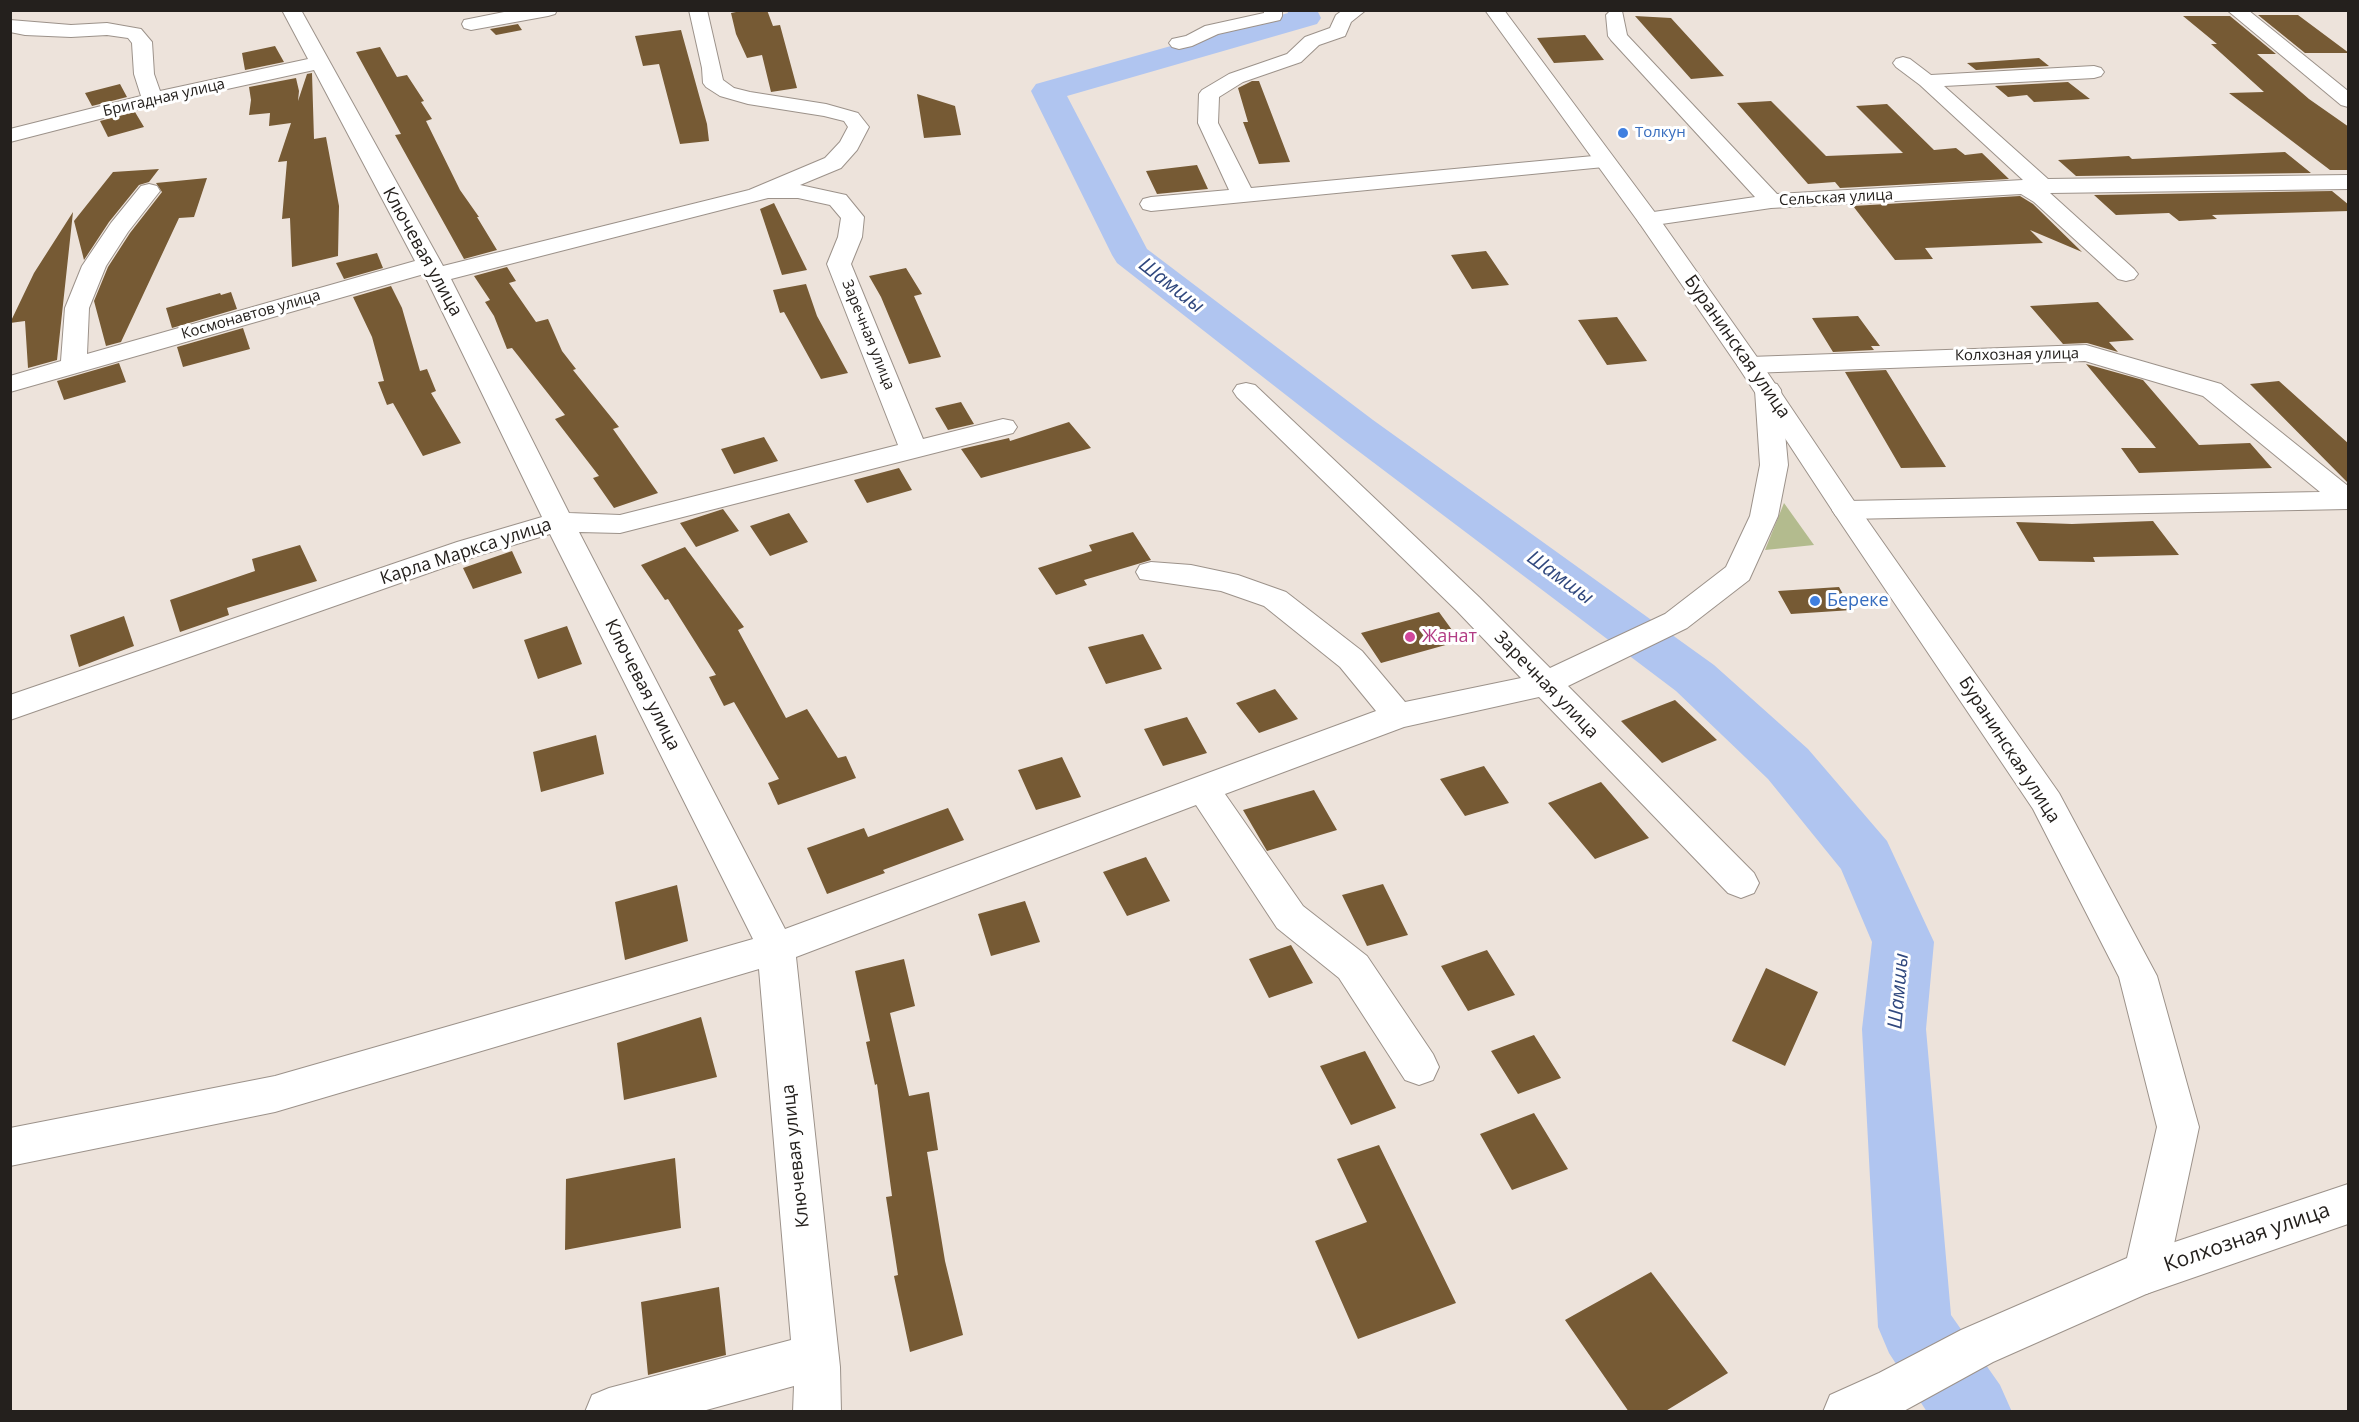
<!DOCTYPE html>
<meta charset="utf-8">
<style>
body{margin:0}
#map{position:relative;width:2359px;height:1422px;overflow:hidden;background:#ede3db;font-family:"Open Sans",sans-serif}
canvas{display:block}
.frame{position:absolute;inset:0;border:12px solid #24201d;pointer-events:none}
</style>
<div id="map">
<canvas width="2359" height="1422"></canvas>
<div class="frame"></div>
</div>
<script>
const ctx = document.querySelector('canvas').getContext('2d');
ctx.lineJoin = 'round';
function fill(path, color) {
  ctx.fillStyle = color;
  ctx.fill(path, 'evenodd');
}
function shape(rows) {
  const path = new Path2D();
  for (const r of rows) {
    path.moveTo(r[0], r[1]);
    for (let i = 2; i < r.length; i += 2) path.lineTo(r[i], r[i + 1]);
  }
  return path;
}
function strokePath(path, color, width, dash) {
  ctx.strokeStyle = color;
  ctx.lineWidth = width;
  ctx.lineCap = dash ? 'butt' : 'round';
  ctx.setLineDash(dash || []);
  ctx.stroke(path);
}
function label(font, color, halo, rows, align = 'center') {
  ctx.font = font + ' "Open Sans",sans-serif';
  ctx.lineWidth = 6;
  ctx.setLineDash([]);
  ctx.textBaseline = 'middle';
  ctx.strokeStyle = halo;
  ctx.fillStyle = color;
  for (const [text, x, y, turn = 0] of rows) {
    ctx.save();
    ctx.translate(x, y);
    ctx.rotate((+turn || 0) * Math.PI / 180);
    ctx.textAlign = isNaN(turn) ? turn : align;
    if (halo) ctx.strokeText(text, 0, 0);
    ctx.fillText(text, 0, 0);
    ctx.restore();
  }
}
fill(shape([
 [1784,503,1814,545,1765,550]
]), '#b3bb8e');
fill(shape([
 [1287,10,1317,10,1321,18,1317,24,1067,96,1147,249,1373,420,1714,665,1808,749,1887,841,1934,942,1926,1029,1951,1315,2000,1385,2012,1412,1927,1412,1889,1353,1878,1327,1862,1029,1872,942,1841,869,1768,779,1676,691,1341,438,1117,263,1112,255,1031,91,1036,84,1288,13,1287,10]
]), '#b0c5f0');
fill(shape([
 [746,10,767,10,773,26,780,25,797,88,771,92,762,55,747,58,736,34,731,13],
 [2258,15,2298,15,2349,53,2305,53],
 [1635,16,1671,18,1724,76,1691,79],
 [2183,16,2230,16,2276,54,2257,54,2309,99,2349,127,2349,170,2330,170,2229,93,2264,92,2211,44,2217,44],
 [518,24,522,30,496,35,490,29],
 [681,30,707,124,709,141,680,144,659,64,643,66,635,36],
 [1585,35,1604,60,1554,63,1537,38],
 [275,46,284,62,245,70,242,53],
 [380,47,397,77,407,75,424,101,421,102,432,119,426,121,460,190,479,217,477,217,497,250,464,259,395,135,401,134,356,52],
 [2039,58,2049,66,1976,70,1967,63],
 [312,73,314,139,326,137,339,206,338,256,292,267,290,218,282,219,287,161,278,162,291,123,269,126,270,113,249,115,251,100,249,87,296,78,299,91,298,101,307,74],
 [1252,81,1259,81,1290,162,1259,164,1243,122,1248,122,1238,88],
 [2068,82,2090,99,2034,102,2027,95,2008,97,1995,86],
 [120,84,127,97,92,106,85,93],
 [917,94,955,106,961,135,924,138],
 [1771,101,1826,156,1903,153,1856,106,1887,104,1934,150,1956,148,1965,155,1982,153,2009,179,1840,188,1835,182,1808,184,1737,103],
 [135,112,144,127,108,137,100,121],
 [2285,152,2311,173,2076,176,2058,160,2129,156,2132,159],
 [1197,165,1208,189,1157,194,1146,171],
 [159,169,149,182,139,185,109,222,84,260,74,221,113,172],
 [207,178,194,217,179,218,121,342,106,346,94,301,108,267,130,233,162,192,156,183],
 [2332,191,2349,205,2349,211,2212,215,2217,219,2179,221,2169,213,2116,215,2094,195],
 [2020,196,2033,204,2082,252,2030,230,2043,243,1925,248,1933,259,1895,260,1853,206],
 [774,203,807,270,782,275,760,209],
 [73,212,57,360,28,368,25,321,10,323,34,273],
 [1486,251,1509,285,1472,289,1451,255],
 [377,253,383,268,344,279,336,263],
 [507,267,516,281,509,283,536,322,548,319,562,351,576,369,573,370,619,427,613,429,658,493,614,508,593,478,599,476,555,419,565,415,512,348,507,349,494,316,485,302,490,300,474,276],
 [906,268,922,294,914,296,941,357,909,364,881,297,869,276],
 [806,284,817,316,848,373,821,379,784,312,780,313,773,290],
 [391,286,402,308,420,371,427,369,436,391,431,393,461,443,423,456,393,403,387,405,378,382,384,381,372,337,353,297],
 [231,292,237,309,172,328,166,308,220,293,221,295],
 [2098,302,2134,340,2109,342,2118,352,2087,343,2063,344,2030,306],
 [1858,316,1880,346,1871,346,1874,350,1833,352,1812,318],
 [1617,317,1647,361,1607,365,1578,320],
 [243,328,250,349,183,367,177,347],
 [119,363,126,382,64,400,57,381],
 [2086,364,2143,380,2199,445,2250,443,2272,468,2139,473,2121,448,2156,448],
 [1886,370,1946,467,1901,468,1845,372],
 [2279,381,2349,444,2349,484,2250,384],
 [961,402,974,424,948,430,935,408],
 [1069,422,1091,448,981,478,961,449,1009,438,1010,441],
 [764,437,778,461,734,474,721,449],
 [899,468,912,490,867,503,854,480],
 [723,509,739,531,696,547,680,523],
 [789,513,808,542,770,556,750,526],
 [2153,521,2179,555,2093,557,2095,562,2039,561,2016,522,2072,524],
 [1133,532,1151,560,1084,580,1087,585,1056,595,1038,568,1092,551,1089,545],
 [300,545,317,581,227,608,229,615,180,632,170,600,255,571,252,559],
 [685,547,744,627,738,630,786,718,807,709,838,758,846,756,856,778,778,805,768,783,779,779,734,702,724,706,709,677,716,675,668,599,665,600,641,565],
 [512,551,522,573,473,589,463,568],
 [1839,587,1852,610,1791,614,1778,591],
 [1439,612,1460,641,1381,663,1361,633],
 [124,616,134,646,79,667,70,635],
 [567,626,582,664,538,679,524,640],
 [1143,634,1162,669,1106,684,1088,647],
 [1275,689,1298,719,1259,733,1236,703],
 [1675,700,1717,740,1662,763,1621,721],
 [1187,717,1207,753,1163,766,1144,729],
 [596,735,604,774,541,792,533,752],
 [1062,757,1081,797,1036,810,1018,770],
 [1484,766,1509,803,1465,816,1440,779],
 [1601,782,1649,838,1595,859,1548,803],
 [1314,790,1337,830,1267,851,1243,810],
 [948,808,964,840,883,870,885,873,827,894,807,848,864,828,868,837],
 [1146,857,1170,901,1127,916,1103,872],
 [1383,884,1408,935,1367,946,1342,895],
 [677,885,688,941,625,960,615,902],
 [1025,901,1040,942,991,956,978,914],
 [1291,945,1313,983,1269,998,1249,959],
 [1487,950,1515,995,1468,1011,1441,966],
 [904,959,915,1006,890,1013,909,1096,929,1092,938,1150,927,1152,945,1261,963,1335,910,1352,894,1276,898,1275,886,1197,892,1196,877,1084,875,1085,866,1042,870,1041,855,971],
 [1766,968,1818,992,1785,1066,1732,1041],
 [701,1017,717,1077,624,1100,617,1043],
 [1534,1035,1561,1078,1518,1094,1491,1051],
 [1365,1051,1396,1108,1351,1125,1320,1066],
 [1534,1113,1568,1169,1512,1190,1480,1134],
 [1379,1145,1456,1303,1358,1339,1315,1241,1367,1222,1337,1159],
 [675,1158,681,1228,565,1250,566,1179],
 [1651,1272,1728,1373,1664,1412,1629,1412,1565,1320],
 [719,1287,726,1355,648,1375,641,1302]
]), '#765a34');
const minor = shape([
 [282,10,301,10,443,266,749,190,825,158,840,142,848,127,844,121,824,116,748,104,720,96,706,87,703,83,702,68,689,10,707,10,723,80,734,88,750,92,826,104,858,113,869,127,857,150,841,168,800,185,846,195,864,217,862,237,851,264,923,439,1003,419,1013,421,1017,427,1013,433,620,533,579,532,785,929,1376,711,1340,667,1264,606,1221,591,1140,579,1136,572,1140,565,1151,562,1191,565,1238,575,1286,592,1362,651,1405,702,1521,678,1457,611,1237,397,1233,391,1237,385,1246,383,1255,385,1479,597,1550,668,1665,614,1726,567,1750,516,1760,465,1755,390,1759,384,1768,382,1777,384,1781,390,1788,465,1778,516,1749,580,1687,628,1568,686,1754,873,1759,883,1754,893,1741,898,1728,893,1539,697,1404,727,1225,794,1303,906,1367,956,1433,1054,1439,1067,1433,1080,1419,1085,1405,1080,1339,978,1277,928,1196,805,796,957,840,1367,841,1412,793,1412,794,1386,699,1412,585,1412,592,1395,609,1388,791,1340,759,969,275,1112,10,1166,10,1128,275,1076,753,939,550,534,477,556,10,720,10,695,457,542,542,517,424,274,10,392,10,376,61,361,65,308,82,266,111,223,141,186,149,184,157,186,160,191,128,232,106,266,89,308,87,354,415,261,314,70,154,105,10,142,10,129,141,96,134,74,132,43,128,38,107,35,71,37,25,35,10,32,10,20,71,25,107,23,141,29,152,42,154,74,160,91,308,59,282,10],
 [768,198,798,198,830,205,841,218,838,237,827,264,898,445,620,515,569,513,451,279,768,198],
 [514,10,557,10,555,14,548,16,471,30,464,28,462,24,464,20,514,10],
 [1264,10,1282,10,1282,16,1280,20,1218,34,1192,46,1179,49,1172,47,1169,43,1172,39,1186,36,1205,26,1264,13,1264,10],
 [1343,10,1366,10,1351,22,1345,36,1319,45,1301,62,1243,82,1219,97,1218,123,1251,188,1604,155,1612,156,1615,161,1612,166,1604,167,1151,211,1143,209,1140,204,1143,199,1151,197,1229,190,1198,123,1199,94,1202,90,1229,74,1287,54,1305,37,1330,28,1336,15,1343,10],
 [1611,10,1622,11,1627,35,1777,194,2023,180,1920,85,1896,67,1893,63,1896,59,1903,57,1910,59,1931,75,2094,66,2101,68,2104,72,2101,76,2094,78,1944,86,2048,179,2348,175,2348,189,2050,193,2134,269,2138,274,2134,279,2126,281,2118,279,2034,202,2021,194,1771,208,1648,226,1640,224,1637,219,1640,214,1755,197,1611,40,1608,36,1606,15,1611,10],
 [2227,10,2248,10,2348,91,2348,107,2341,105,2227,10],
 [2086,345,2221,384,2348,486,2348,509,1846,519,1836,516,1832,510,1836,504,1846,501,2320,492,2203,396,2085,361,1750,373,1741,370,1737,365,1741,360,1750,357,2086,345],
 [2348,1184,2348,1224,2146,1294,2130,1287,2124,1272,2130,1257,2348,1184]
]);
const major = shape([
 [1485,10,1504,10,1656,214,1759,360,1856,504,2059,793,2157,976,2199,1127,2168,1272,2162,1287,1993,1362,1902,1412,1823,1412,1830,1395,1879,1373,1961,1330,2127,1258,2157,1127,2119,977,2033,809,1836,516,1737,365,1640,224,1485,10]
]);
strokePath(minor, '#9c928a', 2);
strokePath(major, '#9c928a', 2);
fill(minor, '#fff');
fill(major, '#fff');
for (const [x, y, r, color] of [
 [1623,133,6,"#3f7fe0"],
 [1815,601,6,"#3f7fe0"],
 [1410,637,6,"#d1479c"]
]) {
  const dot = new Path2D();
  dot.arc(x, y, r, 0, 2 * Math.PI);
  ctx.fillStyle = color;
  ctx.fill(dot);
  strokePath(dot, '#fff', 2);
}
label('15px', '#24201d', '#fff', [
 ["Бригадная улица",164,98,-13],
 ["Сельская улица",1836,198,-3],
 ["Космонавтов улица",251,315,-16],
 ["Заречная улица",868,335,68],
 ["Колхозная улица",2017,355,-1]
]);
label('15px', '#366cbe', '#fff', [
 ["Толкун",1635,133]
], 'left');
label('18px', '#24201d', '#fff', [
 ["Ключевая улица",422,252,61],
 ["Буранинская улица",1737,347,55],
 ["Карла Маркса улица",466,552,-18],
 ["Ключевая улица",642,685,63],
 ["Заречная улица",1546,685,46],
 ["Буранинская улица",2009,750,57],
 ["Ключевая улица",796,1156,-96]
]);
label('18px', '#366cbe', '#fff', [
 ["Береке",1827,601]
], 'left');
label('18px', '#b23c85', '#fff', [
 ["Жанат",1422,637]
], 'left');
label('italic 20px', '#30487e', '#fff', [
 ["Шамшы",1171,286,38],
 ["Шамшы",1560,578,36],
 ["Шамшы",1899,991,-85]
]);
label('21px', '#24201d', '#fff', [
 ["Колхозная улица",2247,1238,-19]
]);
</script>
